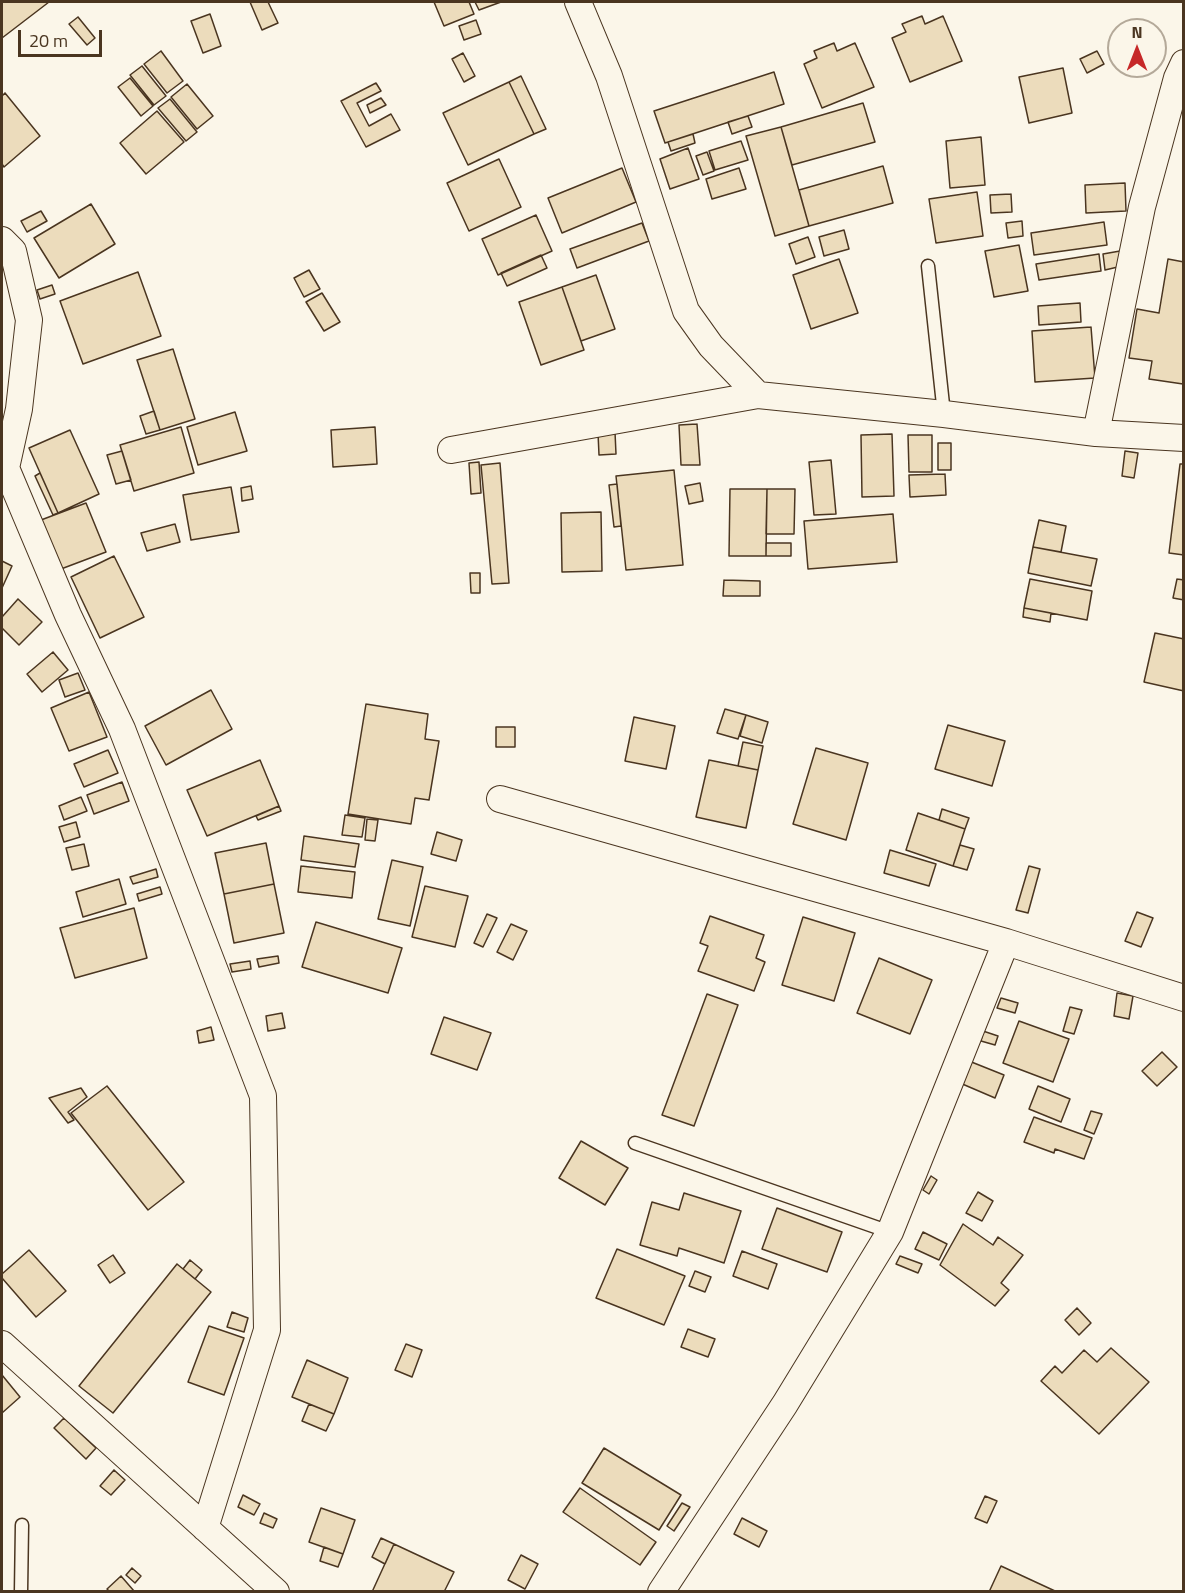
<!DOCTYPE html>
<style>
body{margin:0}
#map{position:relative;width:1185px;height:1593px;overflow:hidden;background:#fbf6e9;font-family:"Titillium Web",sans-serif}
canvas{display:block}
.frame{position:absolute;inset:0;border:3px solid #4a3520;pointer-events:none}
.north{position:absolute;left:1107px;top:18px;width:60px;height:60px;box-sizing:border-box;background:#fbf6e9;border:2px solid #b4a999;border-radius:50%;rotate:0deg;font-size:16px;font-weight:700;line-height:24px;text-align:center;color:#4a3520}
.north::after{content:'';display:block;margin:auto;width:21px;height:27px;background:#c62828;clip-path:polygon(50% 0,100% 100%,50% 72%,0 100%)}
.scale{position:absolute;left:18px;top:30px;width:84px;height:27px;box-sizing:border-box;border:3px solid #4a3520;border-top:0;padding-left:8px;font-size:18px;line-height:21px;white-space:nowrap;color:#4a3520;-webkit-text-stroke:4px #fbf6e9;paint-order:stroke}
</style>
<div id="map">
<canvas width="1185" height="1593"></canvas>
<div class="frame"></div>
<div class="north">N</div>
<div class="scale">20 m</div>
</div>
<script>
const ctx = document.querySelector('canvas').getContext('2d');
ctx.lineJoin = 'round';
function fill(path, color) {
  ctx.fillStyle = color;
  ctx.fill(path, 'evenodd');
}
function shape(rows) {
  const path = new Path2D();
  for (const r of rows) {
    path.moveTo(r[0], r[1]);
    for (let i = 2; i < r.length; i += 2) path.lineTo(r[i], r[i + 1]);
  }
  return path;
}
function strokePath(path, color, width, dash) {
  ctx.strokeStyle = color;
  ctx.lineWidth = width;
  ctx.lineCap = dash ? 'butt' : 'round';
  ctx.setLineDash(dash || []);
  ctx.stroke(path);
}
const building = shape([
 [2,2,49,2,2,38,2,2],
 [250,2,268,2,278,23,262,30,250,2],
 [434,2,469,2,474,14,444,26,434,2],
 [475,2,501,2,479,10,475,2],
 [210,14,221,46,203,53,191,21,210,14],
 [922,16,925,24,943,16,962,61,910,82,892,38,906,32,902,24,922,16],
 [78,17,95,38,87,45,69,24,78,17],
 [476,20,481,34,464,40,459,26,476,20],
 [834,43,837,51,855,43,874,87,822,108,804,64,817,58,814,51,834,43],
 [161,51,183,81,167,93,144,64,161,51],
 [1097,51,1104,64,1087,73,1080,59,1097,51],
 [463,53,475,76,464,82,452,59,463,53],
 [142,66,166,96,154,105,130,75,142,66],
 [1063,68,1072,113,1029,123,1019,77,1063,68],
 [774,72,784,104,665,143,654,111,774,72],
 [521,76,546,129,534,134,509,82,521,76],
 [130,78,153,106,141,116,118,87,130,78],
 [509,82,534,134,468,165,443,113,509,82],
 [376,83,381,91,357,103,369,126,391,114,400,130,366,147,341,101,376,83],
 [187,84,213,116,197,129,171,97,187,84],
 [5,93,40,136,4,167,2,164,2,96,5,93],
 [381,98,386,105,370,113,367,105,381,98],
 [170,99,197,132,186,141,158,108,170,99],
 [863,103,875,142,792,165,781,127,863,103],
 [157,111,184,142,146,174,120,143,157,111],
 [748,116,752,127,732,134,728,122,748,116],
 [781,127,809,226,775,236,746,136,781,127],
 [693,134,695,143,671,151,668,142,693,134],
 [981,137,985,185,950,188,946,141,981,137],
 [741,141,748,160,715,170,709,151,741,141],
 [688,148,699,179,670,189,660,159,688,148],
 [707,152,714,171,703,175,696,156,707,152],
 [499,159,521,207,469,231,447,183,499,159],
 [883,166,893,203,809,226,799,190,883,166],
 [622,168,636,202,562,233,548,198,622,168],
 [739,168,746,189,712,199,706,179,739,168],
 [1125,183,1126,211,1086,213,1085,185,1125,183],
 [977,192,983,236,936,243,929,199,977,192],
 [1011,194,1012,212,991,213,990,195,1011,194],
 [91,204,115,244,59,278,34,238,91,204],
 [41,211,47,221,27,232,21,221,41,211],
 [536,215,552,251,498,275,482,239,536,215],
 [1022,221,1023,236,1008,238,1006,223,1022,221],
 [1104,222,1107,245,1034,255,1031,233,1104,222],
 [642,223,649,241,577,268,570,249,642,223],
 [844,230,849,249,824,256,819,237,844,230],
 [808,237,815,257,796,264,789,244,808,237],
 [1019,245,1028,291,994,297,985,251,1019,245],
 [1120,251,1122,266,1105,270,1103,254,1120,251],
 [1099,254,1101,271,1039,280,1036,264,1099,254],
 [541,255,547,268,507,286,501,273,541,255],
 [839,259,858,313,811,329,793,275,839,259],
 [1168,259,1184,262,1183,384,1149,379,1152,361,1129,358,1137,309,1159,313,1168,259],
 [309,270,320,289,304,297,294,278,309,270],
 [138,272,161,336,83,364,60,301,138,272],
 [596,275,615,329,581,341,562,287,596,275],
 [52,285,55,294,40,299,37,290,52,285],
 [562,287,584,350,541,365,519,302,562,287],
 [322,293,340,322,324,331,306,302,322,293],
 [1080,303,1081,322,1039,325,1038,306,1080,303],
 [1091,327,1095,378,1035,382,1032,331,1091,327],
 [173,349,195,419,160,430,137,360,173,349],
 [154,411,160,430,146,434,140,416,154,411],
 [235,412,247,451,198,465,187,427,235,412],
 [697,424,700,465,681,465,679,425,697,424],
 [181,427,194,473,134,491,120,445,181,427],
 [375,427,377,464,333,467,331,430,375,427],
 [70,430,99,494,58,513,29,448,70,430],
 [615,432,616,454,599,455,598,433,615,432],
 [892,434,894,496,862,497,861,435,892,434],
 [908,435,932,435,932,472,909,472,908,435],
 [938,443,951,443,951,470,938,470,938,443],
 [122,451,131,480,116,484,107,455,122,451],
 [1125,451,1138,453,1134,478,1122,476,1125,451],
 [831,460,836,514,814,515,809,462,831,460],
 [479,462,481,493,471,494,469,463,479,462],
 [500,463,509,583,492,584,481,465,500,463],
 [1180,464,1184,464,1184,555,1169,553,1180,464],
 [674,470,683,565,626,570,616,476,674,470],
 [40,473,58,513,53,515,35,476,40,473],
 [945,474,946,495,910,497,909,475,945,474],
 [700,483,703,501,689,504,685,486,700,483],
 [617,484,621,526,614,527,609,485,617,484],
 [251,486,253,499,242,501,241,488,251,486],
 [231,487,239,532,191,540,183,495,231,487],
 [730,489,767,489,766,556,729,556,730,489],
 [767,489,795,489,794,534,766,534,767,489],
 [86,503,106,552,61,569,41,520,86,503],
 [601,512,602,571,562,572,561,513,601,512],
 [893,514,897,562,808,569,804,521,893,514],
 [1039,520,1066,526,1061,552,1033,547,1039,520],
 [175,524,180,542,147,551,141,533,175,524],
 [766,543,791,543,791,556,766,556,766,543],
 [1033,547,1097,559,1091,586,1028,573,1033,547],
 [114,556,144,617,100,638,71,577,114,556],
 [2,561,12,566,2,588,2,561],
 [470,573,480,573,480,593,471,593,470,573],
 [1030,579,1092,591,1087,620,1024,608,1030,579],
 [1177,579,1184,580,1184,600,1173,598,1177,579],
 [724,580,760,581,760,596,723,596,724,580],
 [18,599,42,622,19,645,2,628,2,617,18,599],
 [1024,608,1051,613,1050,622,1023,617,1024,608],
 [1155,633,1184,639,1184,691,1144,682,1155,633],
 [53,652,68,670,42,692,27,674,53,652],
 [78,673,85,690,65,697,59,680,78,673],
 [211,690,232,729,166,765,145,726,211,690],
 [89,692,107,737,69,751,51,708,89,692],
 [366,704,428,714,425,739,439,741,429,800,415,798,411,824,348,814,366,704],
 [725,709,746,715,738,739,717,733,725,709],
 [746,715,768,722,762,743,740,736,746,715],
 [634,717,675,726,666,769,625,761,634,717],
 [948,725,1005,741,992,786,935,769,948,725],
 [496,727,515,727,515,747,496,747,496,727],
 [743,742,763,746,758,770,738,766,743,742],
 [816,748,868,763,846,840,793,824,816,748],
 [108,750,118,773,84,787,74,764,108,750],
 [260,760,279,806,207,836,187,790,260,760],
 [709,760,758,770,746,828,696,817,709,760],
 [122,782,129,801,94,814,87,795,122,782],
 [81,797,87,811,64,820,59,806,81,797],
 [279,806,281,811,258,820,256,816,279,806],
 [942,809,969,818,965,829,939,820,942,809],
 [918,813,965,829,953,866,906,850,918,813],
 [345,815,365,818,362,837,342,835,345,815],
 [367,819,378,820,375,841,365,840,367,819],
 [76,822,80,837,64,842,59,827,76,822],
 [437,832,462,840,456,861,431,854,437,832],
 [304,836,359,844,355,867,301,860,304,836],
 [266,843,274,884,224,894,215,853,266,843],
 [84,844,89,866,72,870,66,848,84,844],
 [960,845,974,849,967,870,953,866,960,845],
 [890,850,936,864,929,886,884,873,890,850],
 [392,860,423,867,410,926,378,919,392,860],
 [301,866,355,872,352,898,298,892,301,866],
 [1029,866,1040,869,1028,913,1016,910,1029,866],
 [156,869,158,877,133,884,130,877,156,869],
 [119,879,126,904,83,917,76,892,119,879],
 [274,884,284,933,234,943,224,894,274,884],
 [425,886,468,896,455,947,412,937,425,886],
 [160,887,162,894,139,901,137,894,160,887],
 [134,908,147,958,75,978,60,928,134,908],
 [1137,912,1153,918,1141,947,1125,941,1137,912],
 [487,914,497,918,483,947,474,943,487,914],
 [710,916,764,935,756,958,765,962,754,991,698,971,708,946,700,943,710,916],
 [803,917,855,933,834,1001,782,985,803,917],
 [316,922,402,948,388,993,302,967,316,922],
 [511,924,527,931,513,960,497,952,511,924],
 [278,956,279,963,259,967,257,959,278,956],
 [879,958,932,980,910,1034,857,1013,879,958],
 [250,961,251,969,232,972,230,964,250,961],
 [1117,993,1133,996,1129,1019,1114,1016,1117,993],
 [707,994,738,1005,694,1126,662,1115,707,994],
 [1001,998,1018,1003,1015,1013,997,1008,1001,998],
 [1070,1007,1082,1010,1074,1034,1063,1031,1070,1007],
 [282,1013,285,1028,268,1031,266,1016,282,1013],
 [444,1017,491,1033,477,1070,431,1054,444,1017],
 [1019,1021,1069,1039,1053,1082,1003,1063,1019,1021],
 [211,1027,214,1040,199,1043,197,1031,211,1027],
 [983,1031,998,1036,995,1045,981,1041,983,1031],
 [1162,1052,1177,1067,1157,1086,1142,1071,1162,1052],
 [969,1061,1004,1075,995,1098,960,1083,969,1061],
 [107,1086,184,1182,148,1210,71,1113,107,1086],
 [1038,1086,1070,1099,1061,1122,1029,1109,1038,1086],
 [81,1088,87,1097,68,1112,74,1120,68,1123,49,1098,81,1088],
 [1091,1111,1102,1114,1094,1134,1084,1130,1091,1111],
 [1034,1117,1092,1138,1084,1159,1055,1149,1054,1153,1024,1142,1034,1117],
 [581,1141,628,1168,605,1205,559,1178,581,1141],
 [931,1176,937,1180,929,1194,923,1190,931,1176],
 [978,1192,993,1201,982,1221,966,1213,978,1192],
 [684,1193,741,1211,724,1263,679,1248,677,1256,640,1245,652,1202,679,1210,684,1193],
 [777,1208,842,1232,827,1272,762,1249,777,1208],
 [963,1224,993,1245,998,1237,1023,1255,1001,1283,1009,1290,995,1306,940,1265,963,1224],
 [923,1232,947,1244,939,1260,915,1249,923,1232],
 [617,1249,685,1276,664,1325,596,1298,617,1249],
 [29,1250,66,1291,36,1317,2,1278,2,1274,29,1250],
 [742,1251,777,1264,768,1289,733,1276,742,1251],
 [113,1255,125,1273,110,1283,98,1265,113,1255],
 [900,1256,922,1264,918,1273,896,1264,900,1256],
 [190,1260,202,1270,195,1279,183,1269,190,1260],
 [177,1264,211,1292,113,1413,79,1386,177,1264],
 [695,1271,711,1277,705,1292,689,1286,695,1271],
 [1077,1308,1091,1323,1079,1335,1065,1320,1077,1308],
 [232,1312,248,1318,244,1332,227,1327,232,1312],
 [209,1326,244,1338,224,1395,188,1382,209,1326],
 [688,1329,715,1339,708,1357,681,1347,688,1329],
 [406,1344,422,1350,412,1377,395,1370,406,1344],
 [1111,1348,1149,1382,1099,1434,1041,1381,1055,1366,1062,1373,1084,1350,1097,1362,1111,1348],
 [307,1360,348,1378,334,1414,292,1397,307,1360],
 [2,1375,20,1397,2,1413,2,1375],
 [309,1404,334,1414,326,1431,302,1421,309,1404],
 [64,1418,96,1448,86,1459,54,1428,64,1418],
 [604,1448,681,1495,659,1530,582,1483,604,1448],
 [114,1470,125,1480,111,1495,100,1486,114,1470],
 [580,1488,656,1542,640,1565,563,1512,580,1488],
 [243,1495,260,1504,254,1515,238,1507,243,1495],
 [985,1496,997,1501,987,1523,975,1518,985,1496],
 [682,1503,690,1507,674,1531,667,1526,682,1503],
 [321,1508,355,1520,343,1554,309,1542,321,1508],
 [264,1513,277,1519,273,1528,260,1523,264,1513],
 [742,1518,767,1531,759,1547,734,1534,742,1518],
 [381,1538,394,1544,385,1564,372,1557,381,1538],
 [394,1544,454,1572,444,1592,372,1592,394,1544],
 [324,1547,343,1554,338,1567,320,1561,324,1547],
 [521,1555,538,1564,525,1589,508,1580,521,1555],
 [1001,1566,1055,1591,989,1592,1001,1566],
 [132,1568,141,1576,135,1583,126,1575,132,1568],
 [121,1576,134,1591,133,1592,110,1592,107,1589,121,1576]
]);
fill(building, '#ecdcbc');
strokePath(building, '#4a3520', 1.5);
const service = shape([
 [928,266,944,414],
 [635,1143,890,1232],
 [21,1592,22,1525]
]);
const minor = shape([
 [578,2,609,76,686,311,711,346,758,395,944,414,1096,433,1184,438],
 [2,240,13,251,29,320,19,409,6,468,68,615,122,729,263,1096,267,1330,205,1528],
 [1096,433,1142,207,1177,78,1184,63],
 [451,450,758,395],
 [500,799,1006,942],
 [2,1344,276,1592],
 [661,1592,785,1404,890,1232,1006,942,1184,998]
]);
strokePath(service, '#4a3520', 15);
strokePath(minor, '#4a3520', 28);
strokePath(service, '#fbf6e9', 12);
strokePath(minor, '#fbf6e9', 26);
</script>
